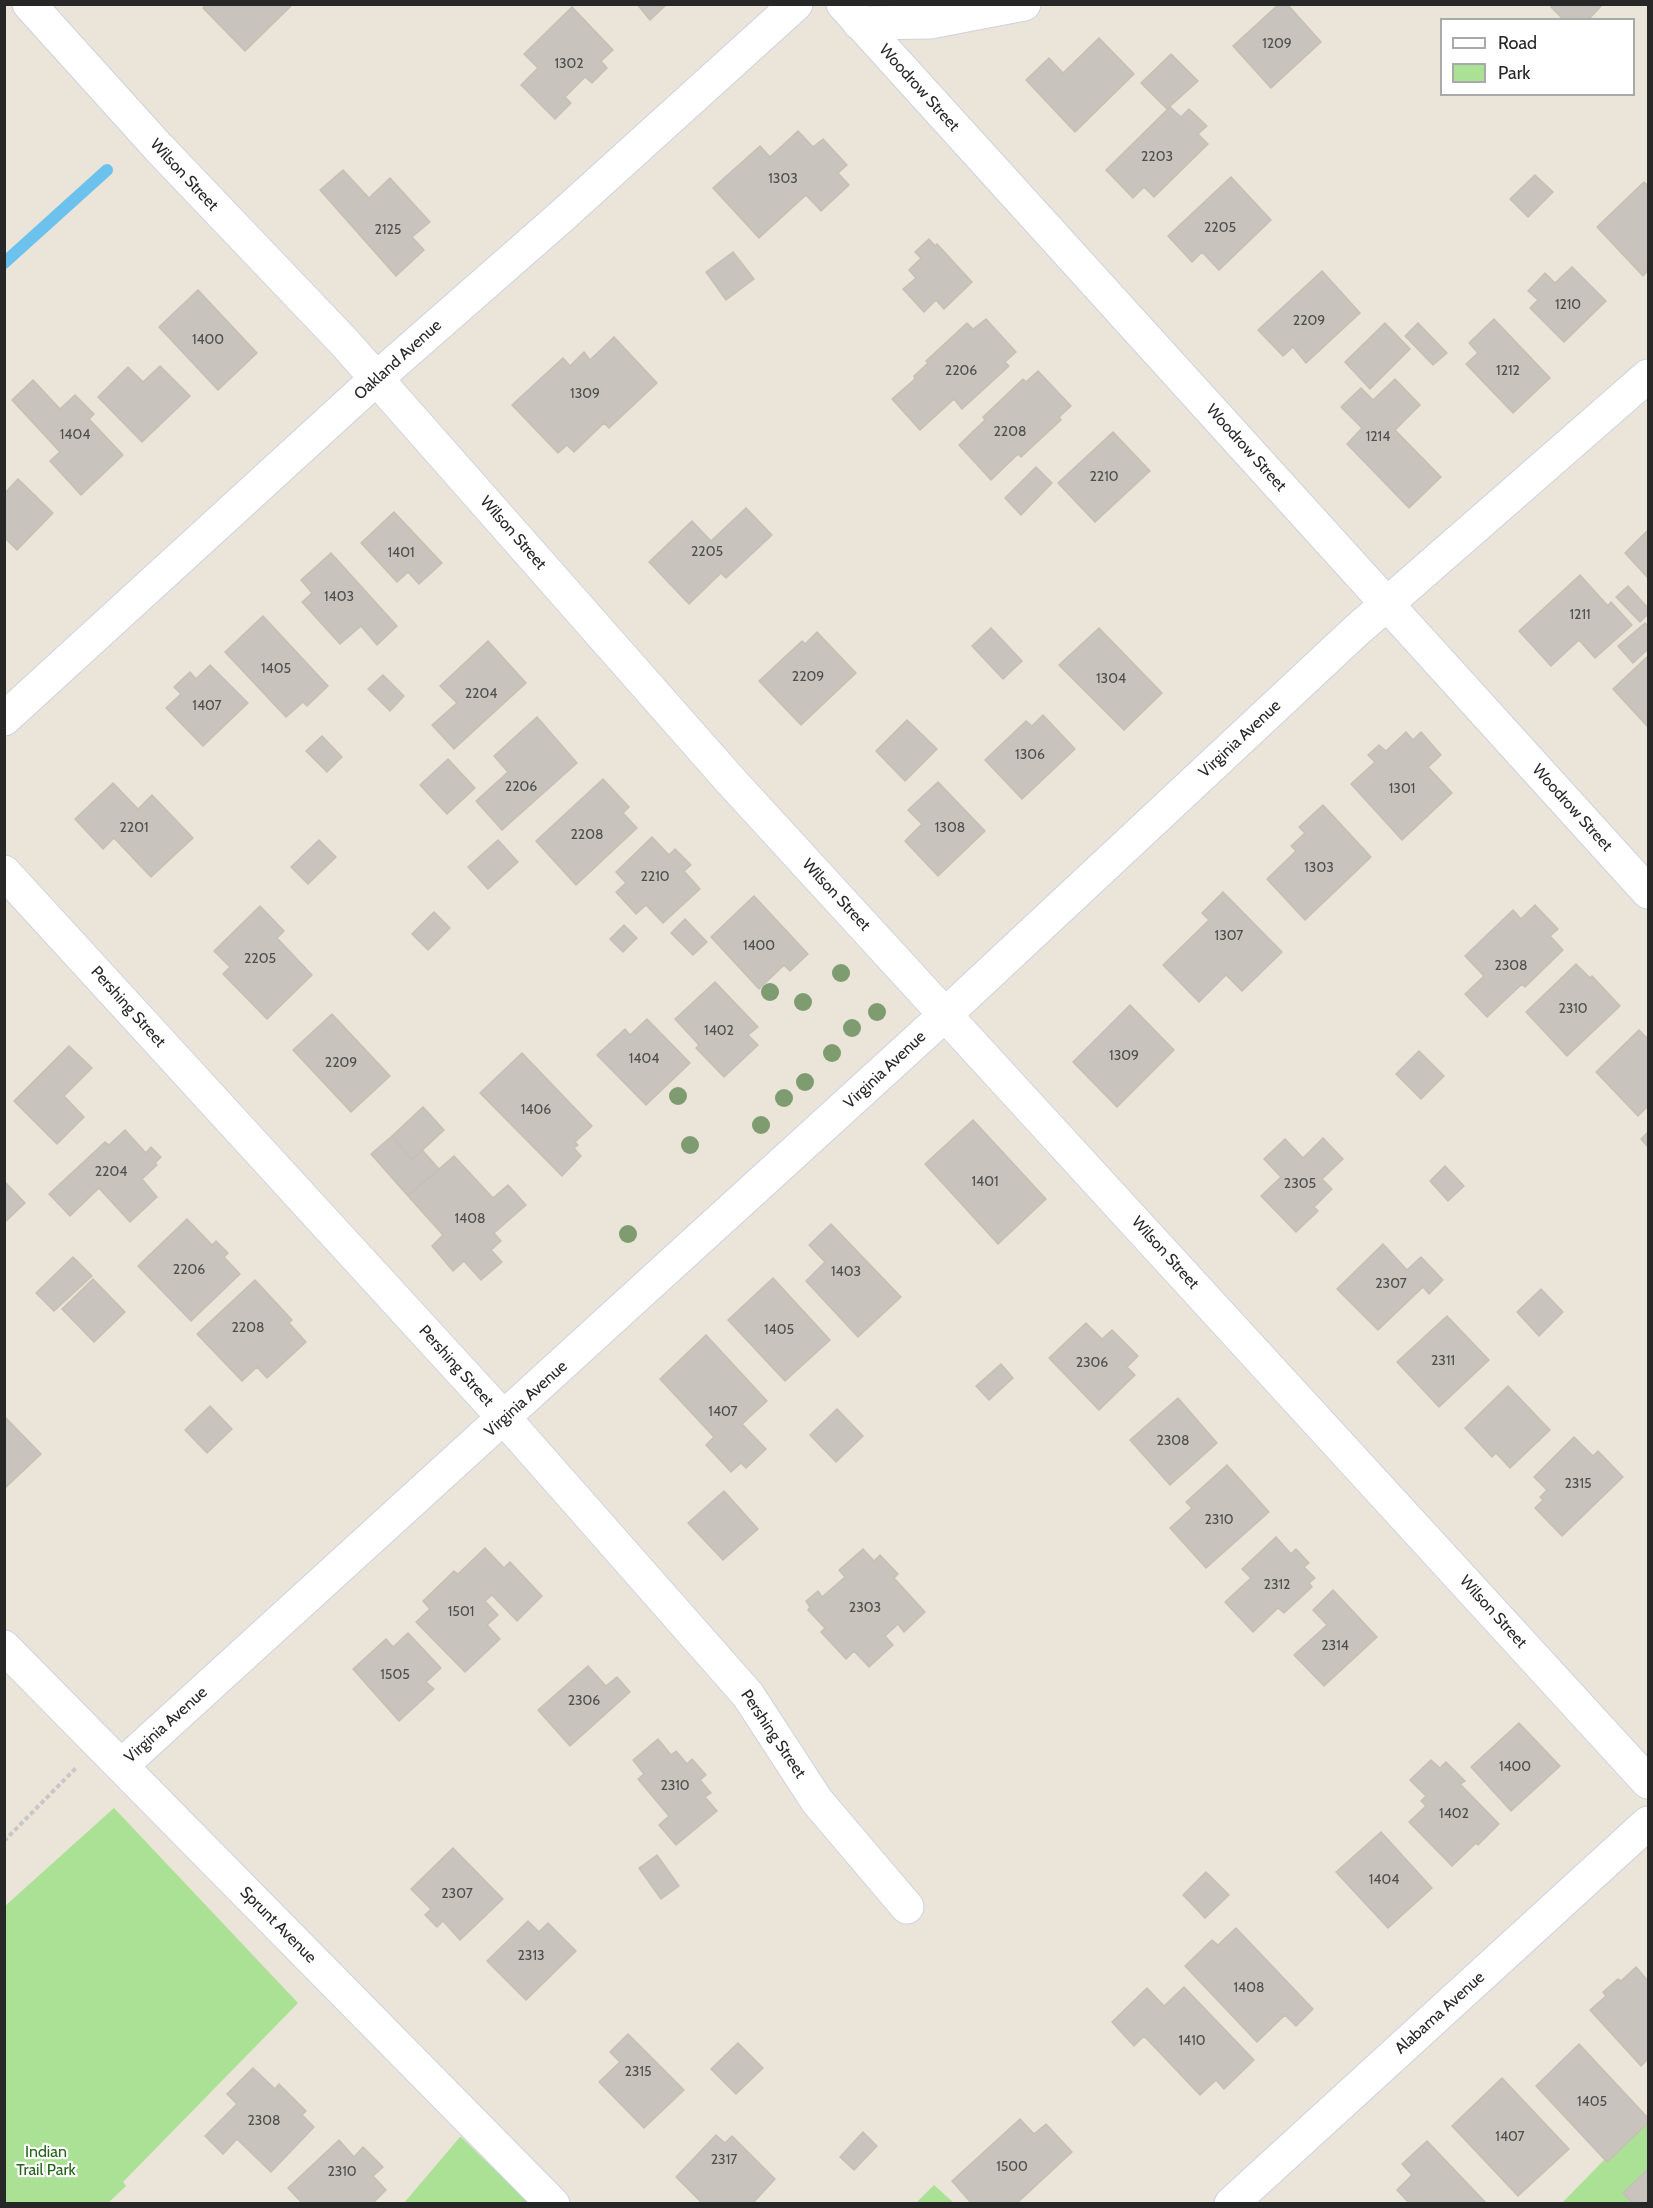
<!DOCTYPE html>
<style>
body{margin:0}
#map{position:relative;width:1653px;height:2208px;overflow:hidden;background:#eae4d9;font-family:Cabin,sans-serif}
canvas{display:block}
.frame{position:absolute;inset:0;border:6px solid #272727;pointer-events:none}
.legend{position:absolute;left:1440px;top:18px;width:195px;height:78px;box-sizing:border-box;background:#fff;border:2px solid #a9a9a9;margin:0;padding:8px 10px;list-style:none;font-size:18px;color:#272727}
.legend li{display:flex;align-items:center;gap:12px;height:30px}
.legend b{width:30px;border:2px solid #a9a9a9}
</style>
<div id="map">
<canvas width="1653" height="2208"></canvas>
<div class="frame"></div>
<ul class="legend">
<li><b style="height:8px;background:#fff"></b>Road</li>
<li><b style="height:16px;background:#aae195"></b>Park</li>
</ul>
</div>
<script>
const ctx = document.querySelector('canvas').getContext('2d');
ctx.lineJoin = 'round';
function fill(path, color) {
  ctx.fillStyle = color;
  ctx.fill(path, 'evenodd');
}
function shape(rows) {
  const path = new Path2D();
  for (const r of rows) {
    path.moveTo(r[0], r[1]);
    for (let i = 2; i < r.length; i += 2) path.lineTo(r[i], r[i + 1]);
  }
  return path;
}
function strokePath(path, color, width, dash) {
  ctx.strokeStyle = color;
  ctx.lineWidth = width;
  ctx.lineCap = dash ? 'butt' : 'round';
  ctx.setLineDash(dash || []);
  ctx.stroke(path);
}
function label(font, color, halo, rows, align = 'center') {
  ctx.font = font + ' Cabin,sans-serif';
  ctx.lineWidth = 4.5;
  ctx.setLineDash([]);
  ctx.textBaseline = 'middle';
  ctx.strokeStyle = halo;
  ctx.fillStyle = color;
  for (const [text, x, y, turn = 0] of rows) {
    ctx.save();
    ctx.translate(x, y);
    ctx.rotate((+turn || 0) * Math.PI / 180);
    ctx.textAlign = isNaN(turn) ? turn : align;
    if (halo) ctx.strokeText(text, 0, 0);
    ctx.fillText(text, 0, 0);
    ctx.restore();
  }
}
fill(shape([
 [114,1808,298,2003,123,2182,126,2186,108,2203,5,2203,5,1906],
 [1648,2115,1648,2203,1562,2203],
 [460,2137,461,2137,529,2203,404,2203],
 [934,2185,954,2203,916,2203]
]), '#aae195');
strokePath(shape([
 [4,263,107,170]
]), '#6cc2ec', 12);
const building = shape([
 [206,4,292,4,292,5,245,51,203,8,206,4],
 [637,4,667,4,650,20,637,4],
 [1279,4,1287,4,1321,42,1271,88,1233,46,1279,4],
 [1553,4,1603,4,1588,20,1564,20,1551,7,1553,4],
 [572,7,613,50,601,61,607,68,592,83,585,77,565,97,571,103,555,119,521,85,538,68,524,54,572,7],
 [1099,38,1134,74,1075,132,1026,80,1049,58,1063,73,1099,38],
 [1171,54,1198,81,1167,109,1141,83,1171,54],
 [1170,107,1181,117,1189,109,1207,126,1198,134,1208,144,1154,197,1144,187,1133,198,1106,170,1170,107],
 [798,131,813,147,823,139,847,165,838,173,849,185,821,211,806,195,759,238,713,188,760,146,770,157,798,131],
 [343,170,369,198,390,178,430,222,412,237,424,250,396,276,320,190,343,170],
 [1535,175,1553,192,1528,217,1510,199,1535,175],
 [1231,177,1271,220,1219,270,1202,252,1192,262,1168,236,1231,177],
 [1644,182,1648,186,1648,270,1643,276,1597,227,1644,182],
 [929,239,935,246,937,244,972,282,944,309,936,300,924,312,903,289,916,278,909,270,921,258,915,252,929,239],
 [733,252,754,279,726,300,706,272,733,252],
 [1572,267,1606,301,1564,342,1530,308,1538,300,1528,291,1545,273,1555,283,1572,267],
 [1322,271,1360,313,1306,363,1293,347,1283,356,1258,330,1322,271],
 [198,290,257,353,218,390,159,327,198,290],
 [986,319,1016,352,1005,362,1009,366,962,409,954,399,920,430,892,399,915,379,914,376,928,363,926,361,967,323,973,329,986,319],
 [1494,319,1550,378,1513,413,1466,364,1478,353,1469,343,1494,319],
 [1385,323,1410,349,1370,389,1345,362,1385,323],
 [1418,323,1447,353,1433,365,1405,336,1418,323],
 [614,337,657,383,609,428,604,423,574,452,567,445,558,453,512,405,563,358,570,366,584,352,590,360,614,337],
 [160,366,190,396,142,442,98,397,128,367,143,382,160,366],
 [1038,371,1071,406,1059,417,1061,420,1021,457,1018,454,991,480,959,445,985,420,983,417,1023,379,1026,382,1038,371],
 [1395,379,1420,405,1395,430,1441,477,1409,508,1347,444,1362,428,1341,407,1361,388,1373,400,1395,379],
 [33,380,60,409,75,395,94,414,89,419,123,455,81,495,50,461,60,452,12,400,33,380],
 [1113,432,1150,471,1095,522,1058,483,1113,432],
 [1036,467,1052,483,1021,515,1005,498,1036,467],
 [18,479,53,513,17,550,4,537,4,494,18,479],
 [746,508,772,535,726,578,721,573,689,604,649,562,692,521,711,541,746,508],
 [394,512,442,563,419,584,408,572,397,582,361,543,394,512],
 [1648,530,1648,578,1625,553,1648,530],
 [331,553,397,626,377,645,361,626,340,644,302,602,312,593,301,580,331,553],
 [1580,575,1608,606,1611,602,1632,625,1595,658,1579,640,1551,666,1519,631,1580,575],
 [1628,586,1648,608,1648,614,1640,622,1616,597,1628,586],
 [263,616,328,686,307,706,303,702,286,717,225,652,263,616],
 [1645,623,1648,627,1648,649,1633,663,1618,646,1645,623],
 [991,628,1022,661,1003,679,972,646,991,628],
 [1099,628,1162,693,1124,730,1059,665,1099,628],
 [817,632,856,673,801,725,759,681,802,641,805,644,817,632],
 [488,641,526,683,454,749,432,725,457,703,440,686,488,641],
 [1648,656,1648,727,1613,689,1648,656],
 [210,665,248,703,203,746,166,708,181,694,174,687,190,672,196,679,210,665],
 [383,675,404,696,390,711,368,689,383,675],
 [1043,715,1075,749,1022,799,985,760,1026,721,1032,726,1043,715],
 [537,717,577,763,502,830,476,801,508,772,494,756,537,717],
 [907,720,937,749,905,781,876,751,907,720],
 [1406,732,1413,740,1421,732,1441,755,1428,767,1452,793,1402,840,1351,784,1375,762,1368,755,1379,745,1386,751,1406,732],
 [322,736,342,757,327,772,306,751,322,736],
 [448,759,475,788,447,814,420,785,448,759],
 [603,779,629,807,623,813,637,828,576,885,536,841,603,779],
 [938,782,985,831,938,876,905,841,922,824,908,810,938,782],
 [113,783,138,809,152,795,193,838,151,877,114,838,103,849,75,819,113,783],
 [1323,805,1371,857,1305,920,1267,879,1296,851,1291,846,1305,833,1299,827,1323,805],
 [652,837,669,855,675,849,691,865,684,871,700,889,663,923,646,905,636,914,616,892,626,883,616,872,652,837],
 [319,840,336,857,308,884,291,867,319,840],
 [498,840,518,862,488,889,468,867,498,840],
 [1223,892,1282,952,1242,991,1226,975,1199,1002,1163,965,1209,920,1202,913,1223,892],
 [754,896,808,954,790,971,784,965,759,989,711,937,754,896],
 [1535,905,1558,929,1550,936,1563,950,1525,987,1522,984,1487,1017,1465,994,1484,976,1465,956,1513,910,1521,919,1535,905],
 [260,906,284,931,277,938,312,975,267,1019,223,974,230,967,214,951,260,906],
 [434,912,450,928,428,950,412,934,434,912],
 [685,919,707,942,693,955,671,933,685,919],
 [624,925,637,938,623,952,610,939,624,925],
 [1576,964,1590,978,1592,976,1620,1006,1567,1056,1526,1012,1576,964],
 [715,982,758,1027,748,1035,758,1045,724,1077,696,1048,699,1045,675,1019,715,982],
 [1130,1005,1174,1050,1117,1107,1073,1062,1130,1005],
 [332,1014,390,1076,351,1112,293,1050,332,1014],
 [647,1019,690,1063,646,1105,597,1055,625,1029,630,1035,647,1019],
 [1639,1030,1648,1039,1648,1106,1638,1116,1596,1072,1639,1030],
 [69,1046,92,1068,64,1096,84,1117,57,1144,14,1101,69,1046],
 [1419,1051,1444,1076,1421,1099,1396,1074,1419,1051],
 [522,1053,592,1126,575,1142,578,1145,574,1148,581,1156,562,1176,480,1093,522,1053],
 [423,1107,444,1130,412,1160,392,1136,423,1107],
 [973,1120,1046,1199,998,1244,925,1164,973,1120],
 [125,1130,146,1153,151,1147,161,1157,155,1163,157,1165,142,1179,157,1197,130,1222,99,1188,70,1216,49,1194,105,1142,109,1145,125,1130],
 [1648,1132,1648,1147,1641,1139,1648,1132],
 [392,1136,412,1160,422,1150,439,1169,408,1196,371,1154,392,1136],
 [1323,1138,1343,1159,1322,1179,1332,1189,1314,1207,1318,1211,1296,1232,1261,1196,1281,1177,1264,1159,1285,1139,1303,1158,1323,1138],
 [454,1156,493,1198,508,1185,526,1205,494,1233,501,1241,491,1250,502,1262,481,1280,464,1261,453,1271,432,1246,443,1235,408,1196,454,1156],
 [1445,1166,1464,1186,1448,1201,1430,1181,1445,1166],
 [6,1183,25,1203,4,1223,4,1184,6,1183],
 [187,1219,212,1245,216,1241,228,1253,224,1257,240,1274,191,1321,138,1266,187,1219],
 [831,1224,901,1297,858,1337,806,1281,825,1262,809,1245,831,1224],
 [1383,1244,1407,1270,1421,1257,1443,1280,1429,1294,1423,1287,1378,1330,1337,1289,1383,1244],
 [73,1257,92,1276,54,1311,36,1293,73,1257],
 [773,1278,830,1340,785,1381,728,1320,773,1278],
 [93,1279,125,1312,94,1342,62,1309,93,1279],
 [255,1280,292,1320,289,1323,306,1342,267,1378,257,1367,242,1381,197,1334,255,1280],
 [1541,1289,1563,1312,1539,1336,1517,1312,1541,1289],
 [1447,1316,1489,1360,1439,1407,1397,1362,1447,1316],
 [1086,1323,1102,1339,1112,1330,1138,1356,1127,1367,1135,1375,1099,1410,1049,1358,1086,1323],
 [706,1335,767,1401,742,1424,766,1449,746,1468,741,1463,731,1472,706,1445,714,1437,660,1379,706,1335],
 [1001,1364,1013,1378,989,1400,976,1386,1001,1364],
 [1508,1386,1550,1430,1510,1468,1496,1453,1492,1457,1465,1428,1508,1386],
 [1178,1398,1217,1443,1170,1485,1130,1440,1178,1398],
 [210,1406,232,1429,207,1453,185,1430,210,1406],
 [837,1409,863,1436,836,1462,810,1435,837,1409],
 [4,1416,41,1454,4,1489,4,1416],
 [1574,1437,1593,1456,1598,1451,1623,1477,1562,1536,1535,1508,1543,1500,1540,1497,1547,1490,1534,1477,1574,1437],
 [1227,1465,1269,1512,1206,1568,1170,1528,1192,1508,1186,1502,1227,1465],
 [724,1491,758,1529,723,1560,688,1523,724,1491],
 [1276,1537,1291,1554,1296,1549,1309,1563,1304,1567,1315,1578,1309,1583,1312,1587,1284,1613,1278,1608,1253,1632,1225,1602,1251,1578,1242,1569,1276,1537],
 [485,1548,504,1568,510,1562,542,1596,517,1621,492,1595,485,1601,498,1615,487,1625,500,1639,465,1672,416,1622,430,1609,423,1601,454,1571,458,1574,485,1548],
 [863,1549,874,1561,880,1555,898,1574,894,1578,925,1612,904,1632,898,1624,885,1636,893,1645,869,1667,854,1651,846,1659,821,1632,825,1628,808,1610,810,1607,806,1601,818,1591,822,1597,845,1577,839,1570,863,1549],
 [1333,1590,1377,1637,1324,1686,1294,1655,1327,1625,1313,1610,1333,1590],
 [408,1633,441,1668,426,1682,434,1689,399,1721,353,1669,386,1639,393,1647,408,1633],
 [588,1666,606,1686,617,1677,630,1692,570,1746,538,1710,588,1666],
 [1519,1723,1560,1766,1511,1811,1471,1767,1519,1723],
 [658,1739,671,1755,676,1751,687,1764,692,1759,706,1775,700,1780,711,1793,705,1797,717,1811,676,1845,659,1825,669,1816,638,1779,644,1774,633,1760,658,1739],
 [1431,1760,1440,1768,1446,1762,1465,1781,1460,1784,1499,1824,1478,1845,1476,1843,1452,1866,1409,1822,1426,1806,1421,1801,1426,1796,1410,1780,1431,1760],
 [1381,1832,1432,1888,1388,1928,1336,1872,1381,1832],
 [453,1848,503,1899,460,1940,443,1921,437,1927,425,1915,431,1909,411,1889,453,1848],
 [657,1855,679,1886,661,1899,639,1868,657,1855],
 [1206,1872,1229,1895,1205,1918,1183,1895,1206,1872],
 [528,1921,539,1932,548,1923,576,1951,526,2000,487,1961,528,1921],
 [1236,1928,1313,2009,1296,2026,1285,2015,1257,2042,1185,1966,1212,1940,1218,1945,1236,1928],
 [1636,1967,1648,1981,1648,2059,1641,2066,1590,2010,1606,1996,1603,1992,1618,1979,1621,1981,1636,1967],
 [1184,1987,1254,2060,1224,2089,1216,2080,1200,2095,1144,2036,1134,2046,1112,2022,1147,1988,1164,2006,1184,1987],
 [628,2034,684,2090,644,2128,599,2082,620,2062,610,2052,628,2034],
 [738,2043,763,2068,736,2094,711,2069,738,2043],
 [1579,2044,1648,2118,1648,2123,1607,2162,1536,2086,1579,2044],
 [253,2068,275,2089,279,2084,306,2111,302,2115,314,2127,271,2172,237,2139,223,2154,205,2136,237,2104,227,2094,253,2068],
 [1502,2078,1569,2149,1518,2196,1452,2126,1502,2078],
 [1020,2119,1034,2134,1046,2124,1072,2152,1016,2204,972,2204,952,2181,1020,2119],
 [863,2132,877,2146,854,2170,840,2157,863,2132],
 [716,2135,725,2143,732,2136,775,2179,752,2204,703,2204,676,2177,716,2135],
 [339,2140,354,2157,363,2147,383,2167,373,2176,386,2190,372,2204,303,2204,288,2188,339,2140],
 [1427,2141,1487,2204,1410,2204,1397,2190,1412,2175,1402,2164,1427,2141],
 [1648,2169,1648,2204,1633,2204,1623,2193,1648,2169]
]);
fill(building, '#c8c3bc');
strokePath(building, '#c5c0b3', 1.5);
const street = shape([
 [29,4,159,148,345,343,730,780,1648,1782],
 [843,4,1648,892],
 [859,23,930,22,1024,4],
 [4,719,377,378,563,215,796,4],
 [4,872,504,1418,748,1695,817,1801,907,1907],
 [4,1647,553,2204],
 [121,1766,946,1014,1357,630,1648,376],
 [1231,2204,1648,1823]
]);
strokePath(street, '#ced1e1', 35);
strokePath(shape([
 [4,1841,76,1768]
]), '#c7c7c7', 4, [4.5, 3]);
strokePath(street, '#fff', 33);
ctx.fillStyle = '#7e9c70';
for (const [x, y] of [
 [841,973],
 [770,992],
 [803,1002],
 [877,1012],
 [852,1028],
 [832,1053],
 [805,1082],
 [678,1096],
 [784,1098],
 [761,1125],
 [690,1145],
 [628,1234]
]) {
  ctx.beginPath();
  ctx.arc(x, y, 9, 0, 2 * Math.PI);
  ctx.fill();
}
label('14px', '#4f4e4c', null, [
 ["1209",1277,44],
 ["1302",569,64],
 ["2203",1157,157],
 ["1303",783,179],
 ["2205",1220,228],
 ["2125",388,230],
 ["1210",1568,305],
 ["2209",1309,321],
 ["1400",208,340],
 ["2206",961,371],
 ["1212",1508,371],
 ["1309",585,394],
 ["2208",1010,432],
 ["1404",75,435],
 ["1214",1378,437],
 ["2210",1104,477],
 ["2205",707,552],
 ["1401",401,553],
 ["1403",339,597],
 ["1211",1580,615],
 ["1405",276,669],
 ["2209",808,677],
 ["1304",1111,679],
 ["2204",481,694],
 ["1407",207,706],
 ["1306",1030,755],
 ["2206",521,787],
 ["1301",1402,789],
 ["2201",134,828],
 ["1308",950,828],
 ["2208",587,835],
 ["1303",1319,868],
 ["2210",655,877],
 ["1307",1229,936],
 ["1400",759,946],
 ["2205",260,959],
 ["2308",1511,966],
 ["2310",1573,1009],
 ["1402",719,1031],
 ["1309",1124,1056],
 ["1404",644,1059],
 ["2209",341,1063],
 ["1406",536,1110],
 ["2204",111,1172],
 ["1401",985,1182],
 ["2305",1300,1184],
 ["1408",470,1219],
 ["2206",189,1270],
 ["1403",846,1272],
 ["2307",1391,1284],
 ["2208",248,1328],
 ["1405",779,1330],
 ["2311",1443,1361],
 ["2306",1092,1363],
 ["1407",723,1412],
 ["2308",1173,1441],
 ["2315",1578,1484],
 ["2310",1219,1520],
 ["2312",1277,1585],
 ["2303",865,1608],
 ["1501",461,1612],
 ["2314",1335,1646],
 ["1505",395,1675],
 ["2306",584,1701],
 ["1400",1515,1767],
 ["2310",675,1786],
 ["1402",1454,1814],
 ["1404",1384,1880],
 ["2307",457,1894],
 ["2313",531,1956],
 ["1408",1249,1988],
 ["1410",1192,2041],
 ["2315",638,2072],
 ["1405",1592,2102],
 ["2308",264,2121],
 ["1407",1510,2137],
 ["2317",724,2160],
 ["1500",1012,2167],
 ["2310",342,2172]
]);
label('16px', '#272727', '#fff', [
 ["Woodrow Street",919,88,48],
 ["Wilson Street",184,175,47],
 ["Oakland Avenue",398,360,-42],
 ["Woodrow Street",1246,448,48],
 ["Wilson Street",513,533,49],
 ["Virginia Avenue",1240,739,-43],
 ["Woodrow Street",1572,808,48],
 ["Wilson Street",836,895,47],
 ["Pershing Street",128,1007,48],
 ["Virginia Avenue",885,1070,-43],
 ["Wilson Street",1165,1253,48],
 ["Pershing Street",456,1366,48],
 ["Virginia Avenue",526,1399,-42],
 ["Wilson Street",1493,1612,48],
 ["Virginia Avenue",166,1725,-42],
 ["Pershing Street",773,1734,56],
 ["Sprunt Avenue",278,1925,45],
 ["Alabama Avenue",1440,2013,-42]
]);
label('16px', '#25621a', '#fff', [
 ["Indian",46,2152],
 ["Trail Park",46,2170]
]);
</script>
